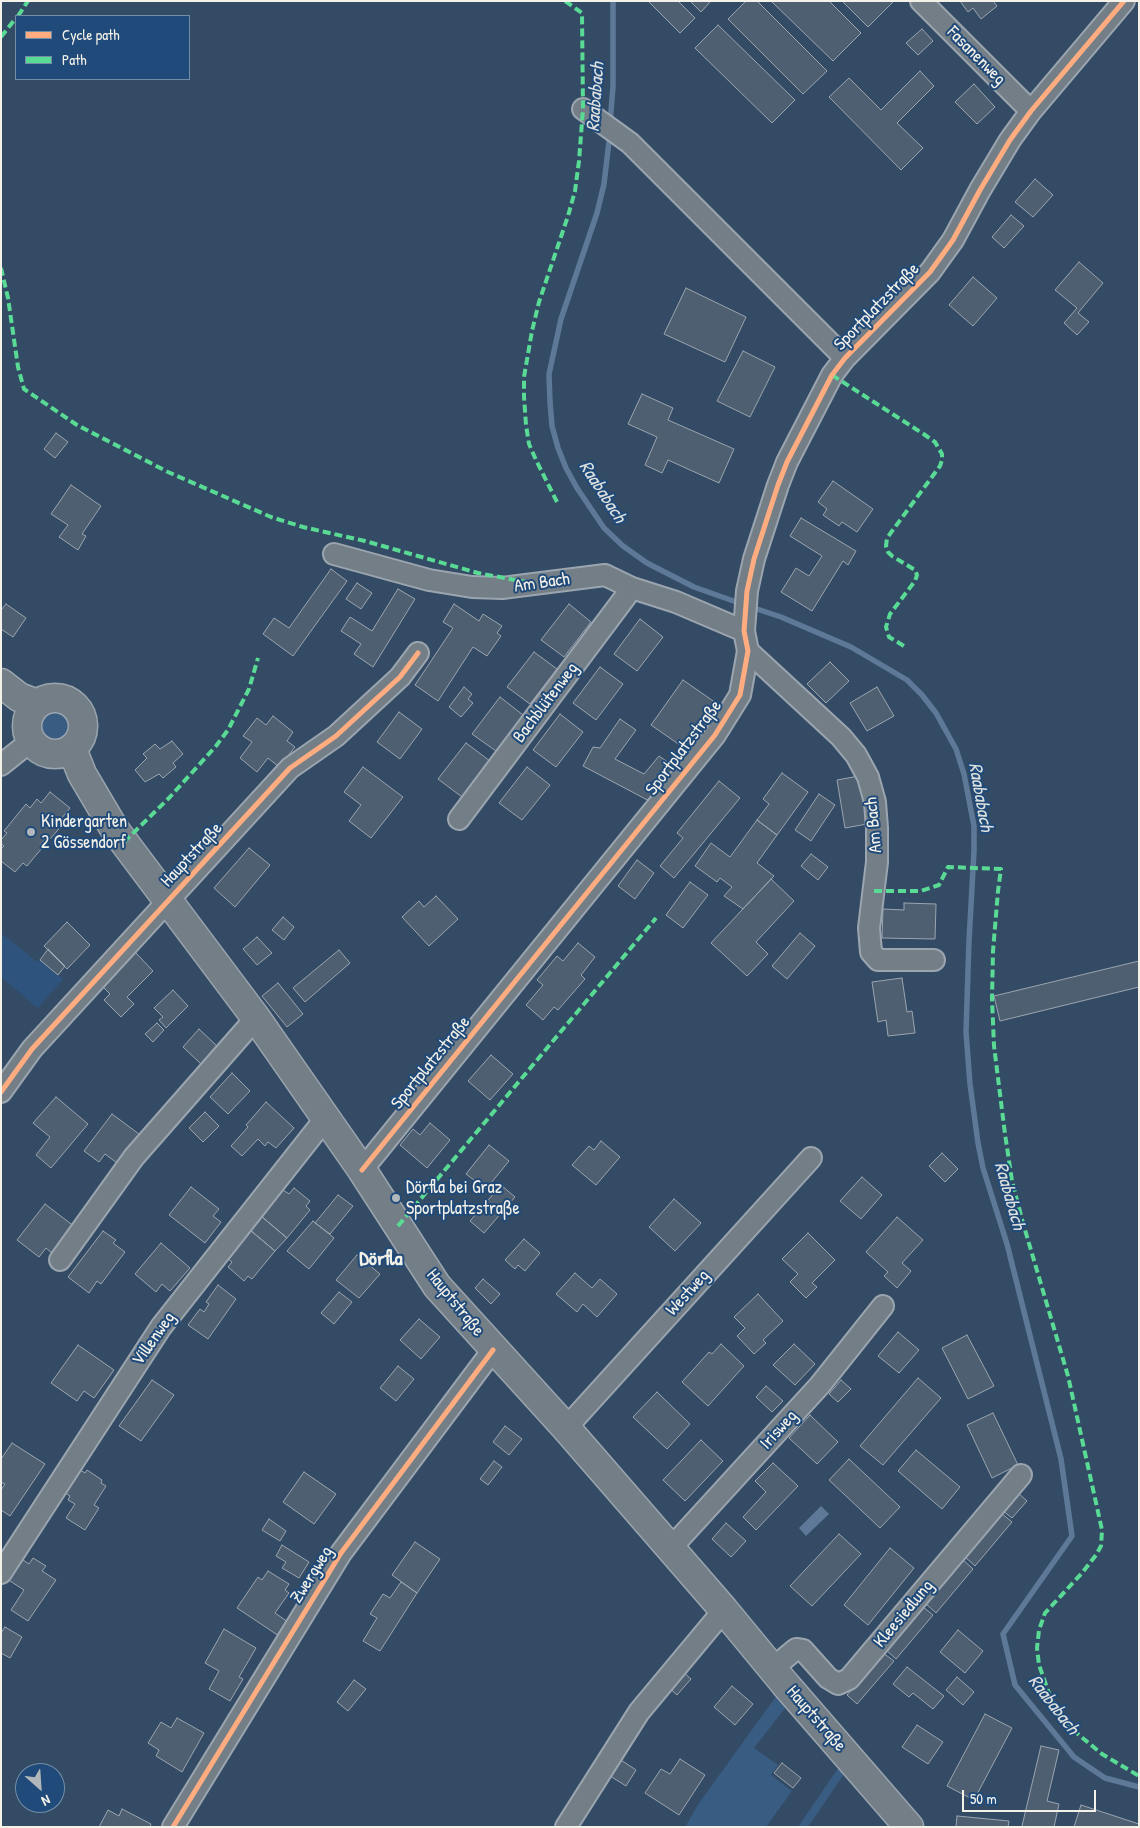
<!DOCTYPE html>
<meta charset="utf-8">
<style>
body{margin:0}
#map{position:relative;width:1140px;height:1828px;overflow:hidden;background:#344b65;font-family:"Patrick Hand",sans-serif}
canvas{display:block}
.frame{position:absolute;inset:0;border:2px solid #f4f1e8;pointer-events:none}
.legend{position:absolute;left:15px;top:15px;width:175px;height:65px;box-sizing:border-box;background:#1f4a7a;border:1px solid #748da6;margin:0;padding:6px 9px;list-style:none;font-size:15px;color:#f4f1e8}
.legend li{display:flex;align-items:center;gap:10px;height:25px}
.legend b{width:25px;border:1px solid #748da6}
.north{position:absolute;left:15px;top:1763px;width:50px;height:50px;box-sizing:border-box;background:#1f4a7a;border:1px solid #748da6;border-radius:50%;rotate:154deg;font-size:14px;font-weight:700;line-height:20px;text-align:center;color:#f4f1e8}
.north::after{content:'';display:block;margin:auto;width:18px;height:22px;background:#b1b7ba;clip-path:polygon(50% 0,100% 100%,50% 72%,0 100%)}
.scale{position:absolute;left:962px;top:1790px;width:134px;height:22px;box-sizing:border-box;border:2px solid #f4f1e8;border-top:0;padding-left:6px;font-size:15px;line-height:18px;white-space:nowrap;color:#f4f1e8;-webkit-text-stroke:4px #1f4a7a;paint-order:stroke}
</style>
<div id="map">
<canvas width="1140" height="1828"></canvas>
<div class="frame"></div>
<ul class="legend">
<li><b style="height:6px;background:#ffac80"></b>Cycle path</li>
<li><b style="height:6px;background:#5adb95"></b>Path</li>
</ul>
<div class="north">N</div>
<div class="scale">50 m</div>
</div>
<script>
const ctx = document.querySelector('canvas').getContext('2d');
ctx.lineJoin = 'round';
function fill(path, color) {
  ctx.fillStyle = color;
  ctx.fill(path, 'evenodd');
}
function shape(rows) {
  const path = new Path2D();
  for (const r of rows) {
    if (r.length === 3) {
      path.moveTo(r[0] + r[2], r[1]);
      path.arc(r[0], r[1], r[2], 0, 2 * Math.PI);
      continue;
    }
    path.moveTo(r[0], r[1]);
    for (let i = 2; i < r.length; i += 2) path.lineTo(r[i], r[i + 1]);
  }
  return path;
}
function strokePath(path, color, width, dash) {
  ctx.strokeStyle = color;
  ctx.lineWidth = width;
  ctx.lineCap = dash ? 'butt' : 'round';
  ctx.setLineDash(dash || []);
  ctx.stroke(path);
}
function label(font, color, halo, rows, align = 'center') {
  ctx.font = font + ' "Patrick Hand",sans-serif';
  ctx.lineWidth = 4;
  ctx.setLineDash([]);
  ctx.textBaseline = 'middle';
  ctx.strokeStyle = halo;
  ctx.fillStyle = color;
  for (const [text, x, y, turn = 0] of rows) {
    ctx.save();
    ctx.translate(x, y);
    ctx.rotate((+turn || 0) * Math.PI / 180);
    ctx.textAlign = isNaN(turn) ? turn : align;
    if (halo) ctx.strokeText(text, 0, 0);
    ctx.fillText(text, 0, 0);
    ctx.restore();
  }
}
fill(shape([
 [1,933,37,962,40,960,63,979,38,1008,1,977]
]), '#2e547d');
fill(shape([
 [55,726,16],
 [780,1691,790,1702,754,1748,778,1765,771,1775,792,1791,766,1827,685,1827,699,1803],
 [841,1764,846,1771,808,1827,798,1827]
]), '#395c83');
fill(shape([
 [821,1506,829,1514,806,1536,799,1528]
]), '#5e7998');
strokePath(shape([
 [610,124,613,86,613,1],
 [610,133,604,184,597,213,561,319,549,374,550,402,552,426,558,448,566,468,577,488,604,528,623,546,647,563,694,587,742,604],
 [751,607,781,617,851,647,907,680,922,695,936,713,956,749,964,774,974,826,974,851,969,941,966,1032,970,1084,978,1143,983,1168,1007,1244,1061,1459,1072,1536,1003,1634,1015,1685,1074,1757,1105,1778,1139,1787]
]), '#5e7998', 5.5);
const building = shape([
 [648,1,678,1,695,18,680,33,648,1],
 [690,1,711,1,701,12,690,1],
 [746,1,757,1,827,71,803,94,728,19,746,1],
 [771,1,829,1,861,33,833,61,771,1],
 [842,1,894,1,868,27,842,1],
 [960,1,995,1,994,2,997,6,981,19,973,8,968,12,960,1],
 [718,25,795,100,772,123,695,48,718,25],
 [922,29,933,41,918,55,906,43,922,29],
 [920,71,934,86,897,123,923,148,901,170,829,97,849,78,881,110,920,71],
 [974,84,995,107,977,124,955,102,974,84],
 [1035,179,1053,195,1033,217,1015,202,1035,179],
 [1011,215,1024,226,1004,248,992,237,1011,215],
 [1079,262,1103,283,1078,313,1089,322,1077,335,1064,323,1077,308,1055,290,1079,262],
 [973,277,997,298,973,326,949,305,973,277],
 [686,288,746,317,725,362,664,334,686,288],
 [743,351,775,367,750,417,717,401,743,351],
 [642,394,673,408,668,420,734,449,719,483,668,460,662,473,645,465,657,437,628,424,642,394],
 [56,433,68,442,55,458,44,449,56,433],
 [833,481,873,509,857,532,842,522,839,526,823,515,827,509,818,502,833,481],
 [71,485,101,506,82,534,86,536,78,550,59,537,68,525,51,514,71,485],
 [801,518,856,551,848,565,843,561,812,611,781,592,796,568,809,576,822,556,790,536,801,518],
 [331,569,347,581,293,656,263,634,274,618,289,628,331,569],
 [357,583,372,593,361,609,346,599,357,583],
 [398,589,415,599,373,667,354,654,361,644,341,631,350,617,372,631,398,589],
 [6,604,26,618,13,637,1,629,1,610,6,604],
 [454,604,479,621,483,614,502,626,497,633,501,636,487,656,473,647,438,701,415,685,453,628,443,622,454,604],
 [569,604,591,622,564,657,541,640,569,604],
 [640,619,663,637,637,671,614,654,640,619],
 [534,652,557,669,530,704,507,687,534,652],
 [830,662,849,681,826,703,807,684,830,662],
 [600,667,623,684,596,720,573,703,600,667],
 [683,680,719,705,687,750,651,725,683,680],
 [464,687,472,694,468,699,473,703,461,717,449,707,464,687],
 [877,687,894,716,867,731,850,703,877,687],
 [500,697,523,715,496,751,472,734,500,697],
 [399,712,422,729,400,759,377,742,399,712],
 [560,714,583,732,556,767,533,750,560,714],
 [273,716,293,732,287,741,295,747,279,767,268,758,257,772,240,758,252,742,243,736,257,718,266,725,273,716],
 [620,719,636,730,615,759,644,774,659,756,678,769,655,804,583,766,593,747,600,748,620,719],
 [172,741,183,754,173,763,176,767,163,778,159,774,145,782,135,770,147,758,143,754,155,744,160,749,172,741],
 [466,743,490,761,462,797,438,779,466,743],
 [363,767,403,797,371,838,349,821,361,805,344,792,363,767],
 [527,767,550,785,522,820,499,803,527,767],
 [782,773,808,792,777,835,757,820,769,804,763,799,782,773],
 [859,776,867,824,845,828,837,780,859,776],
 [719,781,740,798,674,878,660,866,683,838,677,833,719,781],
 [50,792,70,808,61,819,65,822,50,839,47,837,40,845,42,848,27,866,23,863,15,872,1,861,1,849,4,846,1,844,1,840,7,833,4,831,26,804,30,808,37,799,41,803,50,792],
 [819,794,835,805,811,841,795,830,819,794],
 [757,820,777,835,757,863,774,876,743,909,724,896,732,887,720,878,717,882,695,866,711,843,730,857,757,820],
 [249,848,270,865,235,907,214,888,249,848],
 [811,854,828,867,818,880,801,866,811,854],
 [637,860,654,873,635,899,618,886,637,860],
 [771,879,794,901,756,942,768,954,747,976,711,943,771,879],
 [690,882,708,895,683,928,666,915,690,882],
 [436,896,458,919,429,946,402,917,419,901,424,907,436,896],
 [904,903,936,904,935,939,882,938,883,909,904,910,904,903],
 [283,917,294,927,284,940,272,930,283,917],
 [67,922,90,945,67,969,44,946,67,922],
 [800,933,815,946,787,979,772,966,800,933],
 [257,937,272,953,257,965,243,949,257,937],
 [578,943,595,957,581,975,585,979,558,1010,554,1007,543,1020,526,1005,543,985,537,980,557,956,563,961,578,943],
 [48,949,65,966,58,975,40,960,48,949],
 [339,950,350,963,305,1002,293,988,339,950],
 [135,952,153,971,127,997,134,1004,121,1017,104,1000,110,994,101,985,135,952],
 [1139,961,1139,987,1000,1021,994,996,1139,961],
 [902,978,907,1012,912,1011,915,1033,888,1036,886,1020,878,1022,872,982,902,978],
 [278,983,303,1014,287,1027,262,996,278,983],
 [173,990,188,1006,166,1028,159,1020,163,1017,154,1008,173,990],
 [157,1023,164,1030,153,1042,145,1034,157,1023],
 [199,1029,217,1046,201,1064,183,1047,199,1029],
 [491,1055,513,1074,490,1100,468,1081,491,1055],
 [232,1073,250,1091,228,1114,210,1097,232,1073],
 [56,1097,88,1124,51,1168,36,1155,50,1137,33,1123,56,1097],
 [266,1102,294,1128,276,1148,268,1142,265,1146,258,1139,242,1156,231,1146,248,1127,246,1125,266,1102],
 [205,1112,219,1126,203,1142,189,1128,205,1112],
 [112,1114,139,1134,117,1163,105,1154,99,1162,84,1151,112,1114],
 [430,1123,450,1140,427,1168,400,1145,413,1129,420,1135,430,1123],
 [601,1141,620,1157,596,1185,572,1165,589,1146,594,1150,601,1141],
 [489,1145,509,1161,486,1189,466,1174,489,1145],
 [942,1153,958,1169,945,1182,929,1166,942,1153],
 [862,1177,882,1195,861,1219,840,1201,862,1177],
 [501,1185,515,1197,484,1233,470,1221,501,1185],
 [191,1187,219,1209,213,1216,221,1222,205,1243,169,1215,191,1187],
 [294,1188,310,1201,306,1206,310,1210,287,1238,261,1216,283,1190,289,1194,294,1188],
 [338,1195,353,1206,330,1234,315,1223,338,1195],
 [674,1199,701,1223,675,1251,649,1227,674,1199],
 [45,1204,75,1227,53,1254,46,1248,39,1257,17,1240,45,1204],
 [261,1216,287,1238,275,1251,250,1230,261,1216],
 [897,1217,923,1240,902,1263,911,1271,897,1288,884,1276,888,1272,866,1252,897,1217],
 [313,1221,334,1238,309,1269,287,1251,313,1221],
 [250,1230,275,1251,252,1279,248,1276,244,1281,228,1267,232,1262,227,1258,250,1230],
 [103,1231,116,1240,113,1243,125,1252,101,1284,97,1281,89,1293,68,1277,103,1231],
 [808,1233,835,1260,812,1283,817,1287,806,1298,790,1282,798,1274,782,1259,808,1233],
 [524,1239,540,1253,525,1271,518,1265,515,1269,505,1260,524,1239],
 [161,1243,190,1268,170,1291,162,1284,156,1292,135,1274,161,1243],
 [357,1255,380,1274,359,1298,336,1280,357,1255],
 [575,1273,592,1288,600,1279,617,1294,597,1317,583,1304,577,1312,556,1294,575,1273],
 [483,1279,500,1294,491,1304,475,1288,483,1279],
 [218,1285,236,1299,208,1339,188,1325,200,1309,204,1312,209,1304,206,1302,218,1285],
 [339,1292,352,1302,334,1324,321,1313,339,1292],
 [758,1294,783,1321,763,1340,766,1343,754,1354,737,1336,745,1328,734,1317,758,1294],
 [419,1319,440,1337,421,1359,400,1340,419,1319],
 [898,1332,919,1350,899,1373,878,1356,898,1332],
 [967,1335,994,1386,968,1399,942,1348,967,1335],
 [721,1344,744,1366,708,1406,682,1382,709,1352,712,1354,721,1344],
 [794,1344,815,1364,795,1385,773,1365,794,1344],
 [78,1345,114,1370,94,1398,84,1391,77,1401,51,1383,78,1345],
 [398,1366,414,1379,396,1401,380,1388,398,1366],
 [918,1378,941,1398,883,1465,860,1446,918,1378],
 [152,1380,174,1395,141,1441,119,1426,152,1380],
 [841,1380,851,1389,838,1402,829,1394,841,1380],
 [766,1386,783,1401,772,1412,756,1397,766,1386],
 [657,1392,690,1424,667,1449,633,1417,657,1392],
 [993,1413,1018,1465,992,1478,967,1425,993,1413],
 [810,1415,838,1442,817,1464,789,1438,810,1415],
 [505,1426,522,1439,509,1455,493,1442,505,1426],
 [701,1440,723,1461,685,1501,663,1480,701,1440],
 [12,1443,45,1464,10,1516,1,1510,1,1490,5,1484,1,1482,1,1459,12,1443],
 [916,1450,960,1487,942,1509,898,1471,916,1450],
 [849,1459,900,1507,880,1528,829,1480,849,1459],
 [494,1461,502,1467,488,1485,480,1479,494,1461],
 [773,1463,798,1486,756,1530,743,1517,766,1492,755,1481,773,1463],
 [77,1468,85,1473,87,1470,102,1480,101,1483,106,1486,94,1505,99,1508,85,1530,66,1518,75,1504,68,1500,70,1496,62,1491,77,1468],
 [304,1472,336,1494,314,1524,283,1502,304,1472],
 [1018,1493,1027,1501,1012,1518,1003,1511,1018,1493],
 [1001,1513,1012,1522,975,1566,964,1556,1001,1513],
 [269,1519,286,1531,280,1541,262,1530,269,1519],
 [726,1523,746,1541,731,1557,712,1539,726,1523],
 [839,1534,861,1554,812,1606,790,1586,839,1534],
 [415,1542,440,1559,417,1593,392,1575,415,1542],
 [282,1545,309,1562,299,1578,282,1568,286,1562,276,1556,282,1545],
 [890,1548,914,1568,868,1625,844,1605,890,1548],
 [20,1558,29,1564,33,1558,46,1566,42,1571,56,1580,28,1621,11,1610,24,1590,7,1579,20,1558],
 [962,1559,973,1569,936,1613,925,1603,962,1559],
 [268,1571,289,1584,285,1590,289,1593,275,1613,288,1622,279,1636,237,1608,258,1577,262,1580,268,1571],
 [401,1582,417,1593,380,1651,363,1641,377,1618,370,1614,383,1594,390,1598,401,1582],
 [922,1606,933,1615,896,1659,885,1649,922,1606],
 [5,1627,22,1637,10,1658,1,1653,1,1633,5,1627],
 [224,1629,256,1648,239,1677,243,1679,230,1701,209,1689,219,1671,205,1663,224,1629],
 [958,1630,983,1651,965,1673,940,1652,958,1630],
 [883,1653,894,1661,857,1704,847,1695,883,1653],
 [907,1667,944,1696,933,1709,913,1693,909,1697,893,1684,907,1667],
 [682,1671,691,1679,677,1695,668,1687,682,1671],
 [957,1677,974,1692,963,1705,946,1690,957,1677],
 [354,1680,366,1689,348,1711,337,1702,354,1680],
 [732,1686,753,1704,735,1725,714,1707,732,1686],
 [985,1714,1012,1728,974,1800,947,1786,985,1714],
 [177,1718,204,1733,182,1772,156,1756,159,1750,148,1743,161,1722,171,1728,177,1718],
 [917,1725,943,1742,928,1764,902,1747,917,1725],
 [1041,1746,1059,1750,1047,1801,1059,1804,1054,1827,1025,1827,1022,1826,1041,1746],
 [618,1758,636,1770,626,1786,607,1774,618,1758],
 [680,1759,705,1775,679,1815,645,1793,661,1769,670,1774,680,1759],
 [782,1763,801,1778,793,1788,774,1773,782,1763],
 [1081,1805,1139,1824,1139,1827,1074,1827,1081,1805],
 [122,1809,151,1824,150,1827,99,1827,108,1810,119,1816,122,1809],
 [957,1816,1009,1821,1008,1827,956,1827,957,1816]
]);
fill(building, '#4e5f72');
strokePath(building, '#9ba5af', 1);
const street = shape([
 [921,1,1031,111],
 [583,109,630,143,845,358],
 [334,554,429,580,472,587,502,588,605,575,632,588,676,602,744,631],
 [748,651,841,737,856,755,868,777,875,802,877,828,877,862,869,928,871,952,878,960,934,960],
 [1,765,31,741],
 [459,819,632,588],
 [1,1092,32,1049,290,768,336,736,400,677,418,653],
 [362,1170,715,735,740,695,748,651,744,631,747,591,754,559,778,485,787,462,832,375,845,358,930,272,953,240,980,190,1010,140,1031,111,1124,1],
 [60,1260,134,1157,256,1018],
 [566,1428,811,1158],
 [670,1549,820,1385,883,1306],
 [1,1573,161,1327,325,1119],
 [773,1668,796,1649,803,1650,828,1678,838,1684,849,1679,1021,1475],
 [173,1827,341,1553,493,1350],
 [566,1827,639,1712,724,1610]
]);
const secondary = shape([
 [1,683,19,697,37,704],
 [55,726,28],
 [72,749,82,774,115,830,256,1018,362,1170,437,1286,566,1428,724,1610,785,1684,909,1827]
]);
strokePath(street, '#9ba5af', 24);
strokePath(secondary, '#9ba5af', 31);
strokePath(street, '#737e87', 20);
strokePath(secondary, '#737e87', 28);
strokePath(shape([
 [18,16,28,1],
 [1,37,16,18],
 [1,268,8,298,18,367,24,389,77,425,168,472,271,517,303,527,365,541,478,573,536,584],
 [832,375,925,435,935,442,942,454,942,460,940,466,887,538,886,546,888,552,892,556,915,570,917,575,915,581,890,614,886,627,889,637,904,646],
 [557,502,536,460,529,444,526,425,524,397,524,377,532,331,539,302,568,216,575,191,579,161,583,109,582,13,565,1],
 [124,842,169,798,216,746,228,730,249,689,258,658],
 [874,891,921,891,939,885,948,867,1001,869,998,891,993,951,992,999,994,1046,1005,1134,1012,1181,1023,1223,1068,1376,1102,1530,1101,1546,1096,1555,1082,1573,1045,1613,1039,1630,1037,1648,1039,1665,1051,1699,1073,1730,1102,1754,1139,1776],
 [398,1226,656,918]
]), '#5adb95', 4, [8, 4]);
strokePath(shape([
 [1,1092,32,1049,290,768,336,736,400,677,418,653],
 [362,1170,715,735,740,695,748,651,744,631,747,591,754,559,778,485,787,462,832,375,845,358,930,272,953,240,980,190,1010,140,1031,111,1124,1],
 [173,1827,341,1553,493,1350]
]), '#ffac80', 5);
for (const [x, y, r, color] of [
 [31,832,5,"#b1b7ba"],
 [396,1198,5,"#b1b7ba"]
]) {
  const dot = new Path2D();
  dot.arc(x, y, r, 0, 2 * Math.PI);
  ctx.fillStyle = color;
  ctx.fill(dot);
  strokePath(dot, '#1f4a7a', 2);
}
label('18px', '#f4f1e8', '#1f4a7a', [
 ["Fasanenweg",976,56,45],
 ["Sportplatzstraße",877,307,-46],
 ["Am Bach",542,583,-8],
 ["Bachblütenweg",546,703,-53],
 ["Sportplatzstraße",684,748,-53],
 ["Am Bach",874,825,-95],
 ["Hauptstraße",192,855,-47],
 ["Sportplatzstraße",431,1063,-51],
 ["Westweg",688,1293,-48],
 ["Hauptstraße",455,1303,51],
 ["Villenweg",154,1339,-55],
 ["Irisweg",779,1430,-48],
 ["Zwergweg",312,1575,-58],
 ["Kleesiedlung",904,1614,-50],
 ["Hauptstraße",816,1719,49]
]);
label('18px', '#f4f1e8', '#1f4a7a', [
 ["Kindergarten",41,822],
 ["2 Gössendorf",41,843],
 ["Dörfla bei Graz",406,1188],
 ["Sportplatzstraße",406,1209]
], 'left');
label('italic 19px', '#dee0dd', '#1f4a7a', [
 ["Raababach",596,97,-86],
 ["Raababach",602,492,57],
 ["Raababach",980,797,80],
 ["Raababach",1009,1196,74],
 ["Raababach",1053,1705,52]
]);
label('bold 20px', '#f4f1e8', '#1f4a7a', [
 ["Dörfla",381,1260]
]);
</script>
